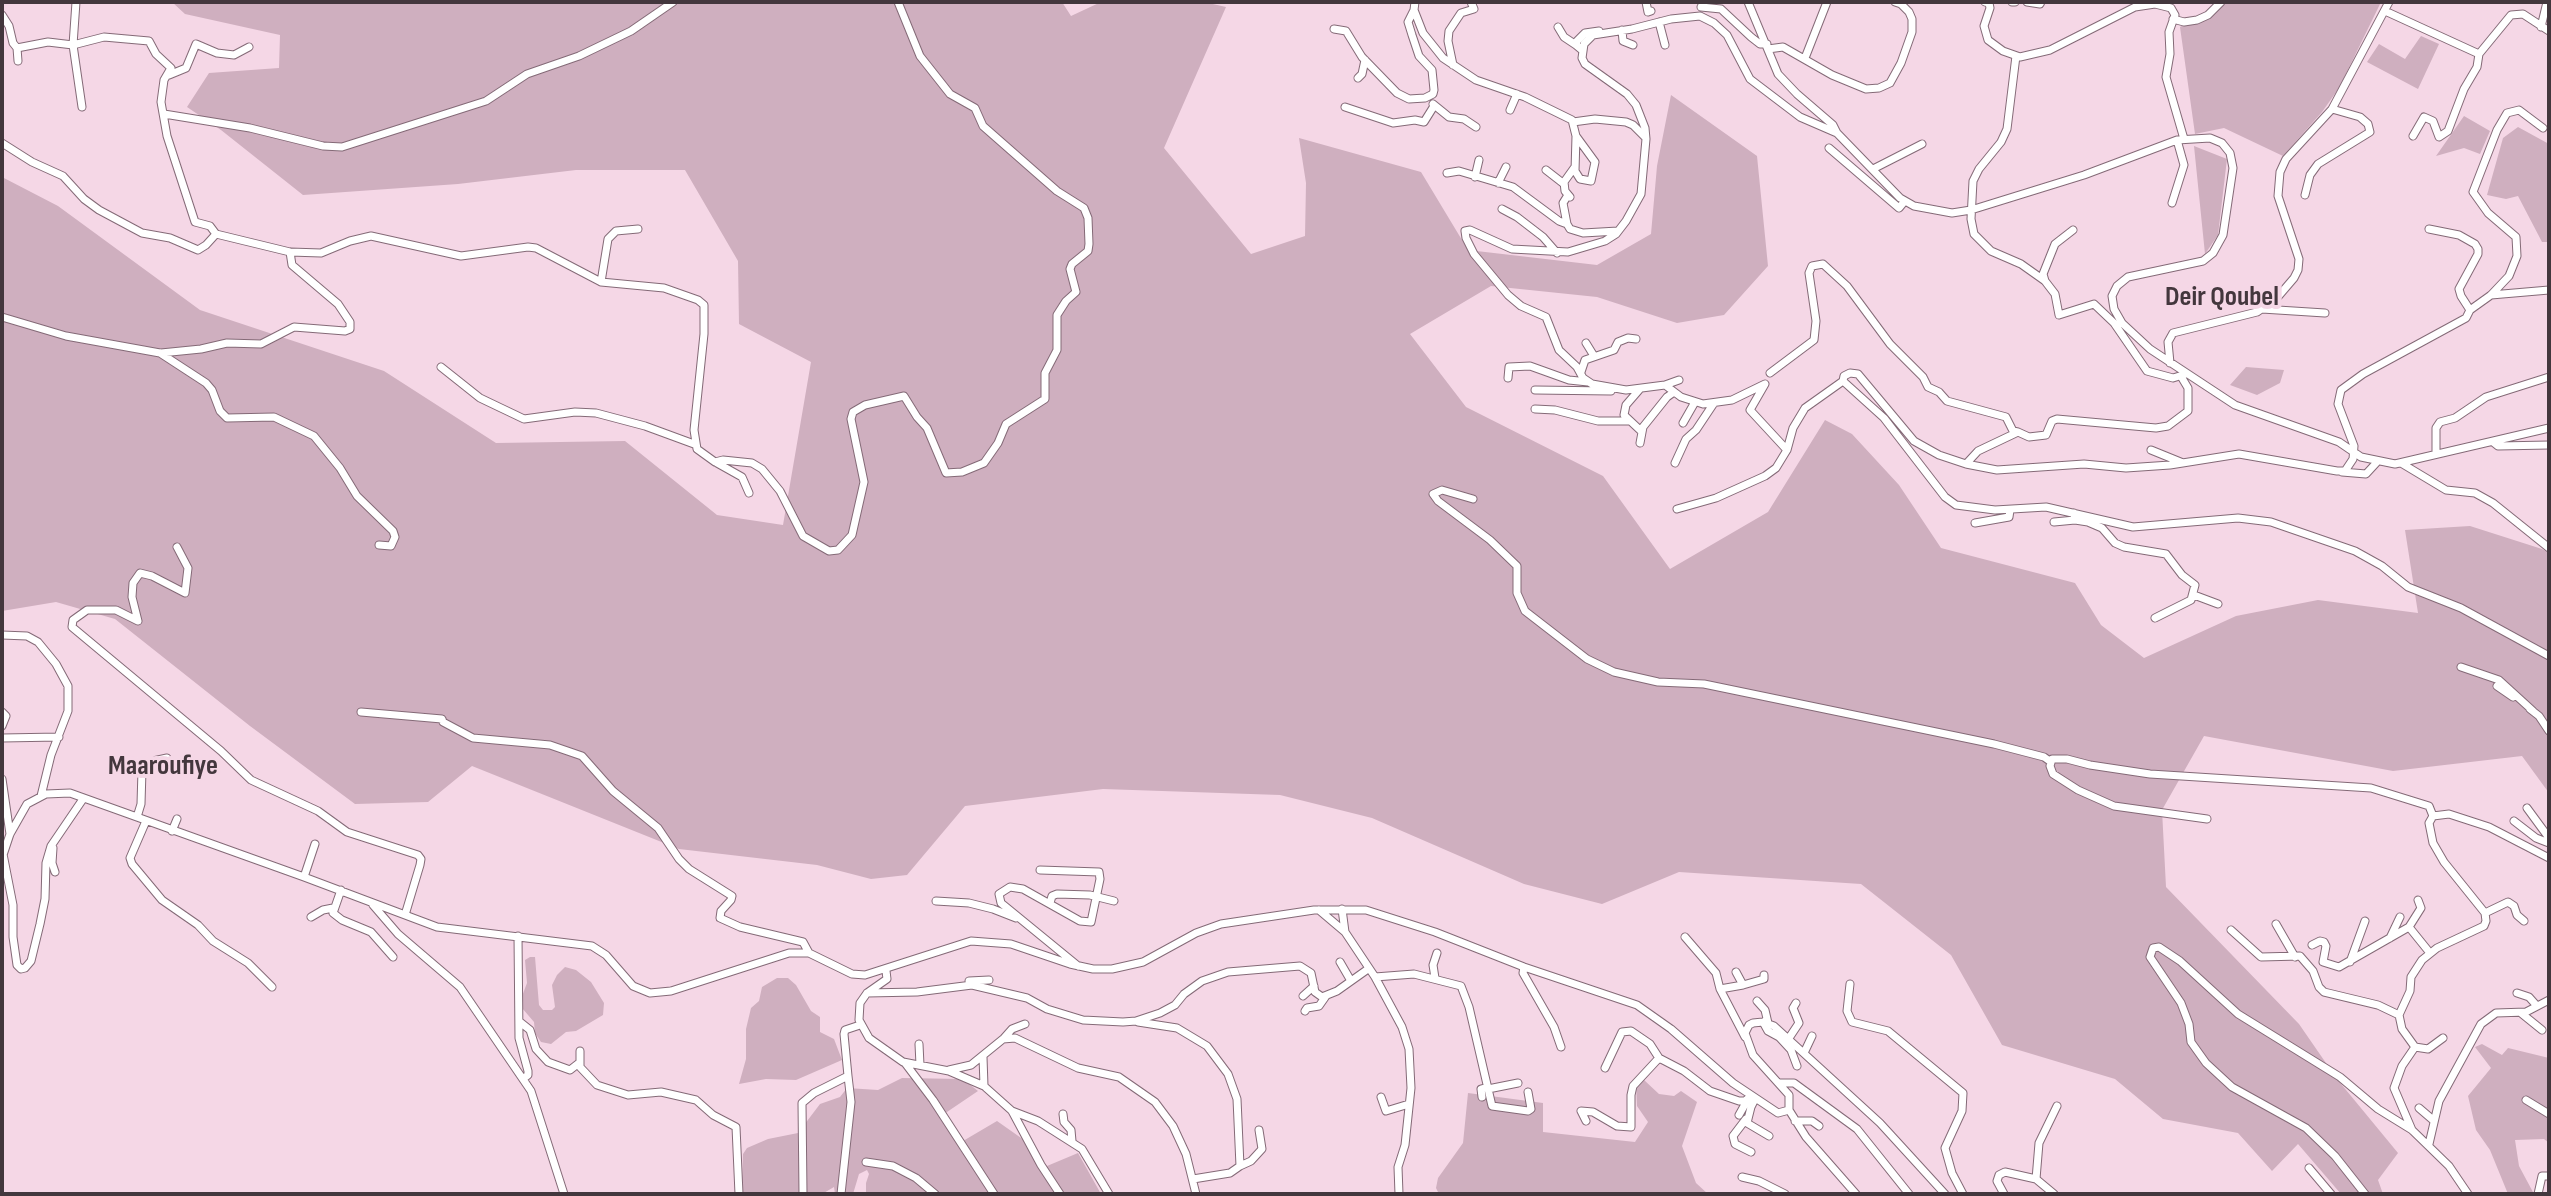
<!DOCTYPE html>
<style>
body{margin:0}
#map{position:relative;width:2551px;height:1196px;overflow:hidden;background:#f5d7e6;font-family:"Sofia Sans Condensed",sans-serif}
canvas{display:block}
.frame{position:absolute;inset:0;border:4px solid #43373d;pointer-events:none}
</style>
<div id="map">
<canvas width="2551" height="1196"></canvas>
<div class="frame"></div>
</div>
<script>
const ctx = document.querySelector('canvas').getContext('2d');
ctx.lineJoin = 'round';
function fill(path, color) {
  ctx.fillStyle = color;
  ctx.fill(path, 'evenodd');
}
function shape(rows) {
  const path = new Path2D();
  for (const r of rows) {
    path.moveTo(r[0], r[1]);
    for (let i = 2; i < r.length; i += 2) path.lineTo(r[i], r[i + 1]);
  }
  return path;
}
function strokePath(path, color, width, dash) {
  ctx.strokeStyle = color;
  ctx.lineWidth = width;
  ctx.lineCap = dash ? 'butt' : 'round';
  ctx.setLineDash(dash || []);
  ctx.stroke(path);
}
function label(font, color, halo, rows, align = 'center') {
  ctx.font = font + ' "Sofia Sans Condensed",sans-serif';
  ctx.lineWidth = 8;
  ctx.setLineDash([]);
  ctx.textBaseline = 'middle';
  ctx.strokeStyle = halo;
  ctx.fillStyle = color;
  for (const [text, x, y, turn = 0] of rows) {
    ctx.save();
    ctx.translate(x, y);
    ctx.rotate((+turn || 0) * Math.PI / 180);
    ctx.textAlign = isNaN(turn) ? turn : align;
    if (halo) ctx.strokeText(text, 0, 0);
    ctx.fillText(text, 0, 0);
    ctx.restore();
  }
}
fill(shape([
 [172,2,1062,2,1071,16,1101,2,1204,2,1226,7,1164,148,1251,254,1305,236,1306,183,1299,138,1421,172,1468,250,1597,265,1651,234,1657,166,1671,95,1757,156,1768,266,1724,315,1677,323,1597,297,1491,286,1410,334,1466,407,1603,476,1670,569,1768,512,1825,420,1852,434,1899,485,1941,548,2075,583,2101,625,2144,658,2236,616,2318,600,2418,613,2405,530,2470,526,2542,549,2549,553,2549,793,2522,756,2393,771,2204,736,2162,810,2166,887,2299,1024,2337,1079,2398,1153,2378,1180,2383,1194,2341,1194,2298,1144,2272,1171,2238,1133,2163,1119,2115,1079,2002,1045,1951,955,1861,884,1679,872,1602,904,1524,884,1372,818,1280,795,1103,789,965,806,907,875,871,879,817,865,679,849,472,766,428,802,355,804,250,726,115,619,56,602,2,611,2,177,58,206,200,310,384,371,496,443,625,441,717,515,783,525,811,362,739,324,738,261,685,170,576,170,458,184,303,195,221,130,187,107,209,73,279,68,280,35,185,14],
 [2223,2,2381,2,2339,88,2322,112,2283,156,2224,128,2195,134,2180,27],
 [2421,36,2439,44,2418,89,2367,62,2379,44,2405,59],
 [2464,116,2490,131,2480,154,2464,148,2436,156],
 [2518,127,2549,144,2549,242,2542,242,2518,196,2506,199,2487,195,2503,138],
 [2194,146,2227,159,2218,235,2205,254],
 [2246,367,2284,370,2280,383,2257,395,2230,385],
 [530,957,535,957,539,1005,543,1010,552,1010,555,1007,552,985,557,975,565,967,576,970,591,982,604,1003,603,1015,576,1031,566,1032,551,1044,541,1042,535,1033,534,1022,522,1008,521,999,527,983,525,960],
 [777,978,788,978,796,985,811,1011,820,1017,820,1032,834,1039,842,1060,796,1080,766,1079,739,1084,746,1059,746,1029,751,1008,759,1001,762,987],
 [2482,1044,2502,1055,2508,1048,2549,1058,2549,1143,2544,1139,2515,1140,2519,1166,2534,1194,2508,1194,2490,1150,2476,1130,2468,1096,2491,1068,2475,1047],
 [902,1078,963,1079,978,1091,944,1114,963,1141,997,1121,1024,1140,1047,1166,1078,1153,1101,1194,866,1194,866,1183,869,1174,867,1170,859,1174,853,1194,835,1194,834,1187,822,1194,742,1194,743,1154,747,1148,768,1139,798,1133,820,1104,840,1097,847,1088,878,1090],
 [1644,1080,1659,1094,1674,1096,1681,1091,1697,1102,1682,1146,1696,1183,1708,1194,1439,1194,1436,1188,1438,1178,1463,1143,1468,1093,1543,1103,1543,1132,1635,1142,1648,1122,1637,1106,1636,1084]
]), '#cfafbf');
const minor = shape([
 [76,2,73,45,82,107],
 [1415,2,1414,10,1423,33,1443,58,1476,80,1525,97,1572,120,1576,136,1595,162,1591,181,1580,179,1575,171,1576,136],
 [1646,2,1648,12,1651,11],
 [1748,2,1778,74,1797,94,1833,125,1837,133,1900,198,1914,206,1952,213,1971,210,2084,175,2177,140,2210,138,2222,143,2230,153,2233,168,2223,235,2213,253,2203,261,2128,277,2117,286,2112,296,2114,309,2122,323,2150,349,2235,405,2339,442,2361,457,2395,464,2549,428],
 [1985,2,1989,3,1990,8,1984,26,1988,40,2003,51,2020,57,2050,50,2135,7,2155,4,2171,8,2175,15,2169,32,2170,54,2166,77,2184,139],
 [2012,2,2015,2],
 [2027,2,2040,4,2041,2],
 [1701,7,1721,9,1751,37,1760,44,1767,44],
 [2385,11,2479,54],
 [2,15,9,26,13,43,17,48,48,42,73,45,104,37,149,41,156,54,171,68,164,80,161,102,167,136,195,222,210,226,216,234],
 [2173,19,2184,22,2197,20,2208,15,2221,2],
 [1659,22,1665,45],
 [1558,27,1564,37,1576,45],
 [2541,27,2547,2],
 [1334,29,1346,31,1362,57,1397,93,1409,99,1425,98,1433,94,1434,90,1432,70,1419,56,1412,35,1408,22,1414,10],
 [1622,30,1623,41,1633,45],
 [17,48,18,61],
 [1768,49,1783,47,1832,75,1866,89,1879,88,1890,83,1901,63,1912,32,1912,19,1909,12,1901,4,1895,2],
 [1582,50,1576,45,1577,41,1585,33,1599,31],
 [2016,56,2007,129,2001,142,1979,169,1973,181,1971,219,1974,234,1991,251,2021,264,2045,281,2055,294,2059,315,2094,304,2114,323,2147,371,2173,378,2186,374],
 [1805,58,1827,2],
 [1453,65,1448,41,1449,31,1461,13,1474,9,1471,2],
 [169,75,186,68,196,44,217,53,234,55,249,47],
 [1358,78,1362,74,1365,60],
 [1433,104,1449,117,1464,119,1476,127],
 [1345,107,1393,123,1415,120,1424,122,1434,106],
 [1510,110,1517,94],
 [164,114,250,128,323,146,342,147,486,101,527,74,579,56,631,31,673,2],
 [1573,122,1595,119,1626,122,1633,125,1645,137],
 [1837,133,1800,117,1750,79,1727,35,1714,23,1700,16,1671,19,1632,29,1593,35,1584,44,1582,58,1585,64,1627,94,1636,105,1645,128,1646,139,1641,194,1626,221,1616,234,1605,241,1568,252,1512,249,1470,230,1465,231,1466,238,1474,254,1508,295,1521,306,1546,317,1559,350,1577,367,1583,378,1592,384,1626,390,1665,385,1681,397,1703,404,1732,400,1765,384,1750,410,1787,450,1793,428,1805,408,1843,381,1884,418,1945,497,1956,505,1995,510,2046,507,2133,527,2238,518,2271,522,2355,551,2382,566,2408,587,2461,608,2549,656],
 [2413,136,2424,117,2433,121,2439,137,2448,131,2464,89,2477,67,2479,54,2511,15,2523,14,2549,31],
 [2,143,32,162,63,176,84,199,99,210,142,233,170,238,198,250,206,245,216,234,290,252,321,253,350,241,371,236,461,256,528,247,536,248,601,282,664,288,698,300,704,305,704,334,694,430,697,449,715,462,723,460,752,463,762,469,780,491,803,536,829,551,838,550,852,535,864,482,851,419,853,412,865,405,904,396,917,417,927,428,946,473,962,472,984,463,998,443,1006,424,1045,399,1045,373,1057,350,1057,315,1066,301,1076,292,1070,269,1072,264,1088,251,1089,244,1088,218,1084,208,1057,191,983,126,975,108,950,94,920,56,898,2],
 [1829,148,1899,208,1904,202],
 [1873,169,1922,144],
 [1546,170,1564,184],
 [1447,173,1459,171,1513,187,1559,221,1567,224],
 [1475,177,1479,160],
 [1498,183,1506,167],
 [1568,195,1563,203,1567,224,1570,229,1583,233,1618,231],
 [2305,195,2310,175,2318,164,2370,132,2368,124,2360,117,2332,109],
 [1570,197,1565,191,1564,182,1574,168],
 [2172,203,2184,165,2177,140],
 [1502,209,1517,217,1543,237,1557,253],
 [2429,229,2459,235,2475,244,2478,249,2478,254,2459,289,2461,296,2470,310],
 [2045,281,2043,274,2055,244,2073,230],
 [601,282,608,239,616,231,638,229],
 [2491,295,2549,290],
 [2262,309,2325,313],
 [2,317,66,336,160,353,206,383,212,390,220,411,227,418,274,417,314,436,340,468,357,496,393,531,395,537,391,546,379,545],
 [1586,343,1594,356],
 [161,353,201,349,227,343,261,344,294,327,345,331,350,329,350,322,338,304,292,265,290,252],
 [2170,363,2168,342,2173,333,2257,312,2276,299,2294,278,2298,270,2299,259,2278,196,2280,172,2286,159,2332,109,2389,2],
 [441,367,480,398,524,419,575,412,596,413,645,426,694,444],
 [1581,372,1585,360,1614,350,1618,342,1628,338,1636,339],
 [1770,373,1814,340,1816,321,1809,273,1812,266,1823,264,1847,286,1890,344,1923,377,1928,387,1939,392,1947,401,2006,417,2013,431,2018,432],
 [1508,378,1509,367,1530,366,1569,380,1588,382],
 [1843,381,1844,376,1850,373,1858,374,1914,441,1939,455,1966,464,1997,470,2084,464,2126,468,2170,465,2239,454,2337,471,2345,471,2353,459,2354,446,2338,404,2341,390,2363,374,2466,318,2470,310,2491,295,2509,276,2517,256,2516,237,2488,213,2473,192,2497,130,2507,113,2519,110,2543,128],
 [1665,385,1679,380],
 [1535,390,1611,391],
 [1639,390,1626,405,1624,415,1641,431],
 [1535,409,1555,410,1598,421,1630,421],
 [1683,423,1695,402],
 [2493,442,2498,446,2549,445],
 [1640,443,1643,427,1667,397,1674,392],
 [2151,450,2183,463],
 [2436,454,2436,428,2440,422,2455,418,2486,397,2549,377],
 [717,463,742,477,749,493],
 [1675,463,1686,439,1696,430,1714,403],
 [2401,463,2446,490,2475,493,2493,503,2549,548],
 [1966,464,1978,451,2018,432,2029,437,2046,435,2052,421,2057,419,2156,428,2168,426,2188,411,2188,388,2182,378],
 [2342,472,2366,474,2378,461],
 [1473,499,1442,490,1433,494,1438,501,1490,540,1517,566,1517,593,1525,611,1587,659,1614,672,1658,682,1704,684,1994,744,2044,757,2051,762],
 [1677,509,1716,498,1765,476,1776,468,1787,450],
 [2074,513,2075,520,2088,522,2102,528,2115,543,2124,547,2166,554,2182,575,2195,585,2191,600,2155,618],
 [2054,522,2075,520],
 [1975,523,2009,517,2010,510],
 [177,547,188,568,185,593,152,576,140,573,133,583,132,597,138,621,116,610,87,610,73,620,72,627,221,751,251,780,318,811,347,832,418,855,421,859,420,865,405,915],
 [2194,595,2218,604],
 [2,635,27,636,38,642,56,664,68,686,68,711,51,755,41,796],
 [2461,667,2499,680,2533,711],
 [2497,686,2513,697],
 [2530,709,2539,716,2549,731],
 [2,712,6,716,2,726],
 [361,712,442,719,443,722,473,738,550,745,582,756,613,791,658,828,679,859,689,869,732,896,731,900,721,911,720,918,740,927,803,942,809,953],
 [2,738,59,737],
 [2,779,10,834],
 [2527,808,2549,838],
 [137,817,141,804,142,770,153,761,167,758],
 [2207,819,2114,806,2078,790,2053,774,2050,766,2052,759,2067,759,2090,765,2150,774,2371,788,2429,806,2433,816],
 [146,821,130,858,132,864,162,900,198,925,213,941,248,963,272,987],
 [2514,821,2536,838,2549,843],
 [172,831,177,819],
 [53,848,52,863,55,872],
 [3,854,13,905,13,937,17,965,21,969,25,968,31,961,40,924,45,899,46,863,51,846,83,799],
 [2,858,10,834,27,804,46,794,70,793,304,877,437,927,592,946,606,955,633,986,650,993,671,991,789,953,809,953,852,974,865,975,971,941,1011,944,1070,964,1093,969,1112,969,1143,962,1196,933,1221,924,1314,910,1366,910,1435,932,1524,967,1637,1005,1671,1029,1733,1083,1778,1113,1789,1110,1789,1095,1753,1055,1745,1033,1749,1025,1753,1023,1763,1022,1774,1026,1880,1123,1945,1194],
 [1040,870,1099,872,1100,879,1091,922,1080,921,1023,889,1010,887,999,894,1001,903,1078,966],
 [304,877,315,844],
 [341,890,333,913,342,920,371,932,393,957],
 [936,901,969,903,993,909,1016,918],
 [1050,903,1052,896,1057,894,1090,895,1114,901],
 [373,905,398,934,460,987,531,1091,564,1194],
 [1342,909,1345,932],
 [1319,910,1345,932,1375,977,1402,1027,1409,1049,1411,1088,1405,1145,1398,1167,1399,1194],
 [2485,913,2508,902,2514,906,2517,915,2524,921],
 [311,917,323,910,333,908],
 [2276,924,2295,957],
 [2409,927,2421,908,2418,900],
 [2231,930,2261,957,2300,956,2313,971,2319,987,2324,992,2378,1005,2399,1015],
 [518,936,519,1038,528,1071,528,1075,523,1079],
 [1685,937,1716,973,1720,989,1745,1037],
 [2390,938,2400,917],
 [2312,945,2320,941,2324,942,2326,946,2323,962,2339,967,2409,927,2430,953],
 [1340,962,1351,981],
 [2350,962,2365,921],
 [1524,967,1523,973,1554,1027,1561,1047],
 [886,971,887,979,867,993,860,1003,859,1020,869,1038,903,1062,949,1071,984,1086,1012,1111,1041,1165,1060,1194],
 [1375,977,1414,974,1461,986,1469,1007,1492,1106,1528,1111,1531,1109,1528,1092],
 [1435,978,1433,965,1437,953],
 [969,981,989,980],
 [1850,984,1847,1011,1852,1022,1888,1031,1963,1093,1962,1111,1945,1148,1952,1173,1963,1194],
 [1743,985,1764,979,1764,975],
 [1720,989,1743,985,1736,972],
 [867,993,917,992,972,985,1027,998,1047,1009,1083,1020,1123,1022,1136,1021,1160,1013,1175,1005,1184,994,1202,981,1228,972,1300,966,1311,973,1315,992,1322,997,1337,991,1368,969],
 [2517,993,2529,997,2537,1006],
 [1303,996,1314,986],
 [1757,1001,1765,1010,1768,1023],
 [1305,1011,1307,1008,1319,1006,1326,996],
 [2521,1013,2542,1030],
 [520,1022,530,1030,536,1049,548,1062,570,1070,579,1063],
 [1138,1022,1177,1028,1207,1046,1228,1074,1237,1099,1240,1166,1230,1173,1193,1179],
 [1763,1022,1768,1031,1779,1037,1791,1050,1797,1066],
 [1004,1038,1012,1029,1025,1024],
 [1789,1038,1799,1023,1793,1008,1796,1003],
 [919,1044,920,1065],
 [2415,1047,2428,1049,2443,1038],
 [580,1051,580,1067,597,1085,628,1095,661,1092,696,1100,713,1115,736,1127,739,1194],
 [1804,1053,1812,1036],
 [983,1057,984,1086],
 [905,1063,933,1100,994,1194],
 [1605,1068,1622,1032,1631,1031,1650,1044,1659,1058,1684,1071,1710,1091,1739,1101,1745,1101,1751,1096],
 [949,1070,971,1065,1003,1039,1015,1038,1078,1068,1119,1077,1155,1102,1173,1126,1186,1154,1196,1194],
 [1780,1083,1794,1083,1857,1129,1909,1194],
 [1488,1089,1518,1083],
 [1381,1097,1386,1111,1409,1104],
 [1482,1097,1481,1089,1488,1087],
 [1755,1099,1751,1107,1747,1123,1769,1136],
 [2526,1100,2549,1114],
 [2419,1108,2433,1120],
 [1789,1110,1806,1137,1856,1194],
 [1012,1111,1038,1121,1082,1149,1109,1194],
 [1063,1114,1064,1122,1071,1130,1072,1141],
 [1739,1115,1748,1099],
 [1746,1119,1733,1136,1735,1144,1751,1152],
 [1586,1121,1581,1111,1593,1112,1617,1126,1631,1127,1631,1095,1633,1086,1659,1058],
 [1795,1121,1812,1121,1819,1126],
 [2412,1130,2394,1088,2402,1066,2415,1047,2402,1029,2399,1015,2410,991,2411,977,2422,960,2437,948,2484,926,2486,921,2485,913,2444,862,2433,843,2429,823,2433,816,2449,814,2489,827,2549,858],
 [2429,1144,2439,1101,2481,1024,2496,1013,2526,1012,2549,1000],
 [866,1162,893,1166,916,1178,935,1194],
 [1240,1166,1251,1161,1262,1149,1259,1130],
 [2309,1168,2331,1194],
 [1742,1177,1759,1181,1785,1194],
 [2036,1179,2039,1143,2057,1106],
 [803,1194,802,1103,814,1093,848,1076,844,1034,845,1030,860,1025],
 [841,1194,851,1102,848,1076],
 [2004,1194,1997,1181,1999,1175,2005,1172,2036,1179,2054,1194],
 [2365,1194,2335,1156,2306,1128,2232,1087,2206,1063,2191,1042,2189,1024,2181,1003,2150,957,2153,948,2159,947,2180,961,2238,1014,2340,1077,2378,1109,2412,1130,2449,1166,2468,1194],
 [2538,1194,2542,1176,2549,1176]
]);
strokePath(minor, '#846a77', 9);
strokePath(minor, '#fff', 7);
label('bold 28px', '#43373d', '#f5d7e6', [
 ["Deir Qoubel",2222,298],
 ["Maaroufiye",163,767]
]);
</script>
